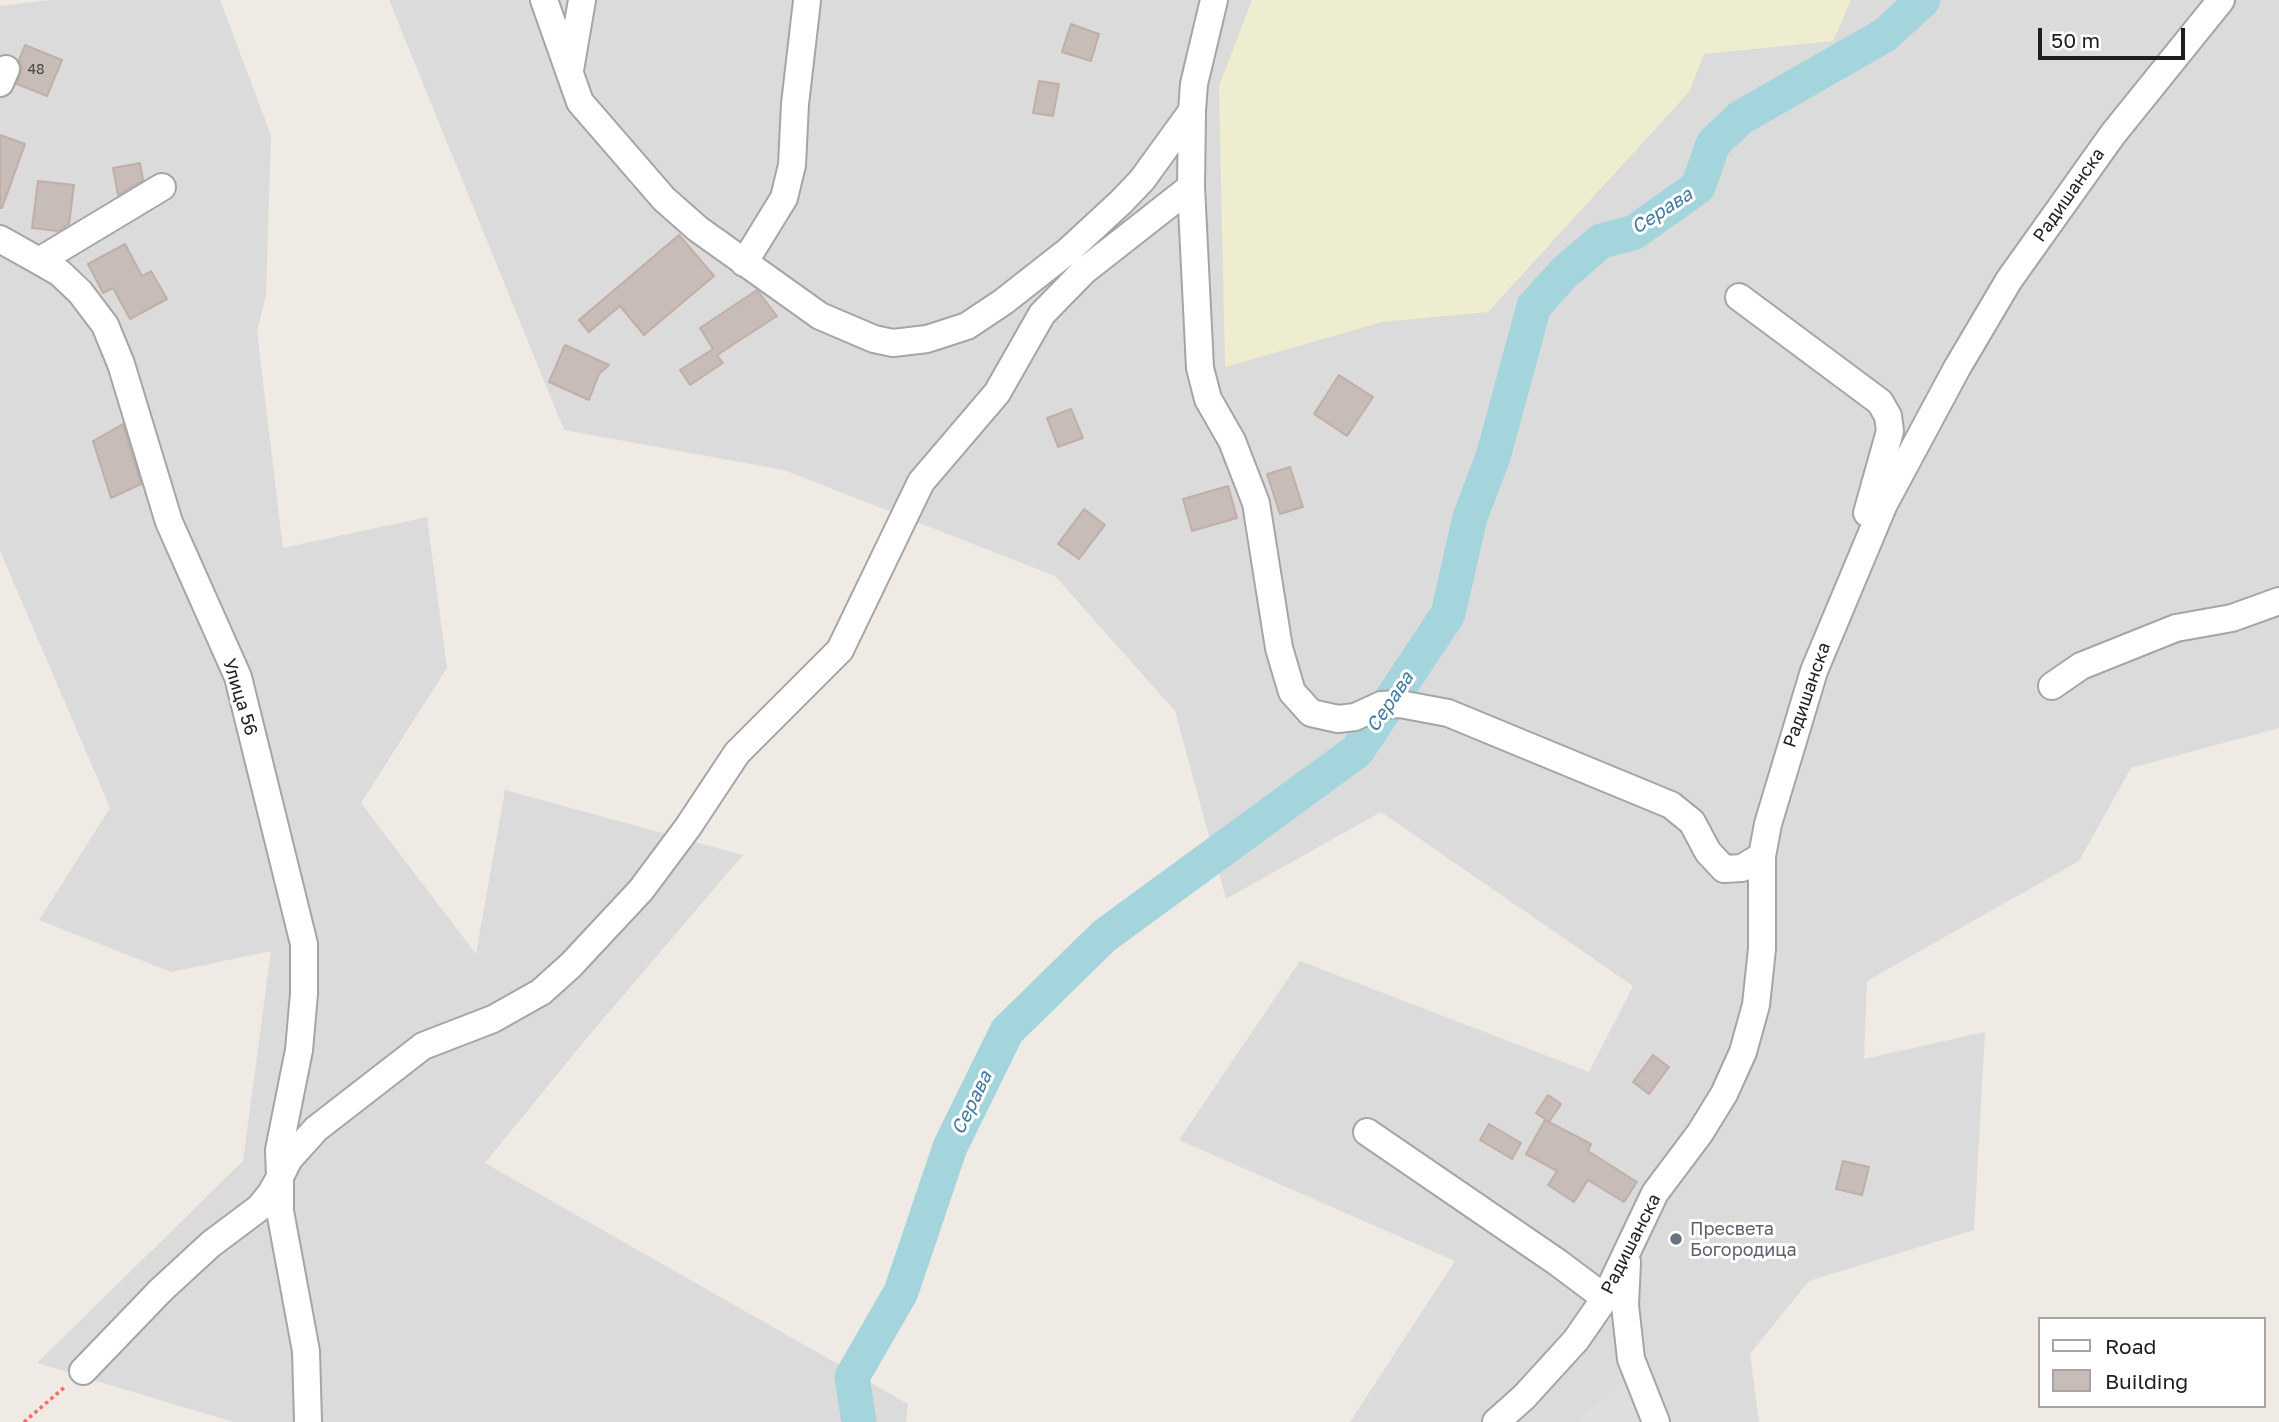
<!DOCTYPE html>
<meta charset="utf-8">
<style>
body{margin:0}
#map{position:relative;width:2279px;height:1422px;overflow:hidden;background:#efeae4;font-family:"Golos Text",sans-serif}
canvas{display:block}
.legend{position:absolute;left:2038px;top:1317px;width:228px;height:91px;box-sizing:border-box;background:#fff;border:2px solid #a5a5a5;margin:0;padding:9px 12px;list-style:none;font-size:21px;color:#1e1e1e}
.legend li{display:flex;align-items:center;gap:14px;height:35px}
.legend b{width:35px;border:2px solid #a5a5a5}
.scale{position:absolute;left:2038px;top:28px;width:147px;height:32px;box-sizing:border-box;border:4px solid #1e1e1e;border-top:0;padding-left:9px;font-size:21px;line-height:24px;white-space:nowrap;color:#1e1e1e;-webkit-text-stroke:5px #fff;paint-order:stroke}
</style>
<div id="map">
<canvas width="2279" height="1422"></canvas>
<ul class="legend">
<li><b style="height:9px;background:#fff"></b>Road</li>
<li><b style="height:19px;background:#c7bcb7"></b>Building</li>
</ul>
<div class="scale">50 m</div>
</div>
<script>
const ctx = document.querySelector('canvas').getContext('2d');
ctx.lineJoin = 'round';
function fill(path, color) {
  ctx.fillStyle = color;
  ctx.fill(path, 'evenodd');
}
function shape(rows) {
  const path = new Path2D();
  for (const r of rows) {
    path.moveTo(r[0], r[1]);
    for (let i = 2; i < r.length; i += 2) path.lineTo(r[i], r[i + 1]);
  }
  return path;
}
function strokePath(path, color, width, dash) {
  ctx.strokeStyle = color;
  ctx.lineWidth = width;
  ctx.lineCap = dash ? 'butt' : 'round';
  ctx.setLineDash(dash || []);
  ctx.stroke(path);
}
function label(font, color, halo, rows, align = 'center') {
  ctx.font = font + ' "Golos Text",sans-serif';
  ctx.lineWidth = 6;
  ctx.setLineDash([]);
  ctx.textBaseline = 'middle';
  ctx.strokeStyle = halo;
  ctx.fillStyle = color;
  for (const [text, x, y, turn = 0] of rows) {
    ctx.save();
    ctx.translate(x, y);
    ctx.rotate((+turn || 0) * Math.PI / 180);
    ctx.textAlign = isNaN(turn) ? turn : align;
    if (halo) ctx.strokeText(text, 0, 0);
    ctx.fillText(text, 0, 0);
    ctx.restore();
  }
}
fill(shape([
 [50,0,220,0,271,135,266,295,257,332,283,548,427,517,447,668,361,803,476,954,505,790,743,855,586,1039,485,1163,908,1404,906,1422,233,1422,37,1363,243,1161,271,951,171,972,39,920,110,808,0,551,0,6],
 [389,0,2279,0,2279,728,2131,768,2079,861,1867,981,1864,1059,1985,1032,1974,1230,1809,1281,1750,1354,1759,1422,1350,1422,1455,1261,1179,1140,1300,961,1589,1072,1633,986,1381,812,1226,899,1175,711,1055,576,784,470,564,430]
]), '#dcdbdb');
fill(shape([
 [1252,0,1851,0,1833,41,1704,54,1689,92,1488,312,1382,322,1225,367,1219,86]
]), '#eeedcf');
fill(shape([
 [1627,1380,1643,1422,1580,1422,1582,1416]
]), '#dedede');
strokePath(shape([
 [859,1422,852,1377,901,1292,950,1147,1007,1031,1104,936,1357,751,1448,614,1470,517,1493,457,1534,306,1565,272,1601,241,1633,233,1698,187,1713,144,1740,118,1885,35,1923,0]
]), '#a4d5dd', 35);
const building = shape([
 [1071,24,1099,34,1091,61,1062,52,1071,24],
 [25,45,62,60,47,96,17,84,22,68,19,60,25,45],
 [1039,81,1059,84,1053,116,1033,113,1039,81],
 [0,135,25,144,2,208,0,208,0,135],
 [140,163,143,180,118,195,113,168,140,163],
 [38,181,74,185,69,224,58,231,32,228,38,181],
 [679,235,714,276,644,335,620,306,589,332,579,320,679,235],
 [125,244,142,276,151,271,167,299,130,319,113,288,103,293,88,264,125,244],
 [757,290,777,316,717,355,723,363,690,385,680,370,713,349,700,328,757,290],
 [565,345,609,365,599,374,589,400,549,382,565,345],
 [1339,375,1373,397,1347,436,1314,414,1339,375],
 [1071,409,1083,438,1058,447,1047,418,1071,409],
 [123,424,141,484,111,498,93,441,123,424],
 [1290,467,1303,507,1280,514,1267,474,1290,467],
 [1228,486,1237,518,1192,531,1183,499,1228,486],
 [1084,509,1105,525,1079,559,1058,544,1084,509],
 [1653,1055,1669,1067,1649,1094,1633,1082,1653,1055],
 [1548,1095,1561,1104,1549,1122,1536,1113,1548,1095],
 [1545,1120,1591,1144,1588,1151,1637,1182,1624,1202,1588,1180,1574,1202,1548,1185,1557,1171,1526,1154,1545,1120],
 [1489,1124,1521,1143,1512,1159,1480,1140,1489,1124],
 [1843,1161,1869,1167,1862,1195,1836,1189,1843,1161]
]);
fill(building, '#c7bcb7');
strokePath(building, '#c1afa6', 2);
const minor = shape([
 [544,0,580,102,664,199,698,229,820,316,874,339,893,343,927,339,967,326,1003,302,1068,251,1121,202,1142,180,1192,111],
 [1214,0,1194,84,1192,111,1191,187,1200,368,1208,399,1232,441,1256,503,1279,648,1292,692,1311,713,1338,719,1355,717,1381,705,1400,704,1448,713,1671,805,1692,822,1708,852,1724,869,1742,868,1762,856],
 [570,70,582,0],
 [0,83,6,69],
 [0,239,39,261],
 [744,263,784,198,792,165,795,104,807,1],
 [1739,297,1880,402,1888,416,1890,431,1867,513],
 [2052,686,2081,666,2176,628,2232,618,2279,601],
 [1367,1132,1557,1262,1605,1298],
 [1627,1262,1625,1305,1631,1359,1656,1422],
 [83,1371,161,1290,211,1244,259,1208,271,1193,280,1177,279,1150,299,1050,304,994,304,944,238,677,169,522,121,364,105,325,80,292,60,273,39,261,162,187],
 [308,1422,306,1351,280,1211,280,1177,289,1159,316,1129,423,1046,493,1019,541,992,571,965,641,890,688,827,737,753,840,650,921,482,997,393,1042,314,1084,271,1191,187],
 [1496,1422,1524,1397,1576,1340,1605,1298,1655,1193,1700,1133,1724,1094,1743,1052,1756,1005,1762,949,1762,856,1768,824,1814,671,1884,504,1957,368,2009,280,2113,134,2221,0]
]);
strokePath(minor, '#a5a5a5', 30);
strokePath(shape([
 [24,1422,66,1386]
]), '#fa6b6a', 3.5, [3.5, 3.5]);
strokePath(minor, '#fff', 26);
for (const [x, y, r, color] of [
 [1676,1239,7,"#6b7280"]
]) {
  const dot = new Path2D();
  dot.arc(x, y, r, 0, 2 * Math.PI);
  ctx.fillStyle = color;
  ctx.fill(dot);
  strokePath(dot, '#fff', 2.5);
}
label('14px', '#484644', null, [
 ["48",36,70]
]);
label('18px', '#1e1e1e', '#fff', [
 ["Радишанска",2069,195,-55],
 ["Радишанска",1807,695,-71],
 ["Улица 56",240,697,73],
 ["Радишанска",1631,1244,-63]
]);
label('18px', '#5b616d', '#fff', [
 ["Пресвета",1690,1229],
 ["Богородица",1690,1250]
], 'left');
label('italic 19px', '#44799e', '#fff', [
 ["Серава",1662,211,-33],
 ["Серава",1390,702,-56],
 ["Серава",972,1103,-64]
]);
</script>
